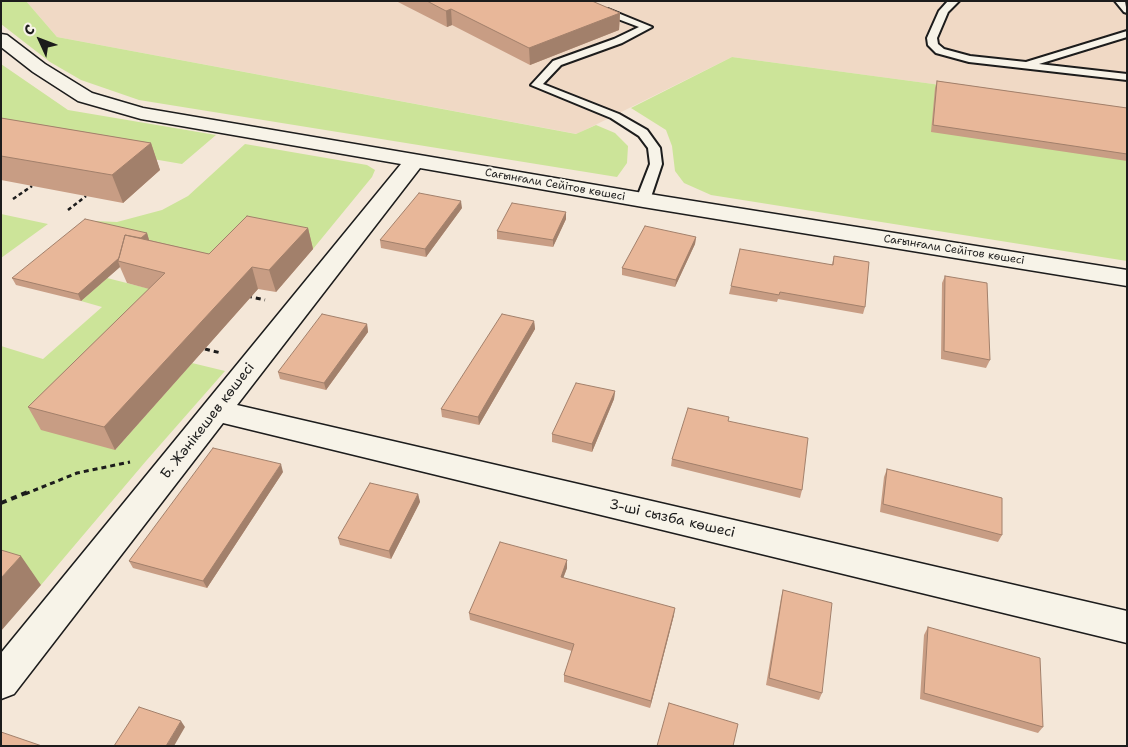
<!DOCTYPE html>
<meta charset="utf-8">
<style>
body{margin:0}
#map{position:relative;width:1128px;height:747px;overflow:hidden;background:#f4e7d8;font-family:"Shantell Sans",sans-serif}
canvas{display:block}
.frame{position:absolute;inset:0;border:2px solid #1c1c1c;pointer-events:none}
.north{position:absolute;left:15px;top:15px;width:50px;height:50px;-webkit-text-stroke:4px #f7f3e8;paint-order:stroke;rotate:313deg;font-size:14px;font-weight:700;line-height:20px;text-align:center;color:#1c1c1c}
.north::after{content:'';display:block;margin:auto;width:18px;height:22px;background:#1c1c1c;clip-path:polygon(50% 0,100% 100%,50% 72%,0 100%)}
</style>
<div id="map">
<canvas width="1128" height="747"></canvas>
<div class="frame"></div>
<div class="north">С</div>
</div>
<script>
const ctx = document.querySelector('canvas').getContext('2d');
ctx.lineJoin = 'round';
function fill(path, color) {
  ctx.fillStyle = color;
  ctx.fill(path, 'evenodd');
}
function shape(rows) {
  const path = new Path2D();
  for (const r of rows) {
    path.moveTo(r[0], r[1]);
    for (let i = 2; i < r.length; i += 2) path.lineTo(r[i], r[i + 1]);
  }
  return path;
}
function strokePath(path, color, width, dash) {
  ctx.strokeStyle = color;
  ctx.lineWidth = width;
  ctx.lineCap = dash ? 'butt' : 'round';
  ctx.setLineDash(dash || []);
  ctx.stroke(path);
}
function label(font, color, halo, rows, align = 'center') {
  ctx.font = font + ' "Shantell Sans",sans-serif';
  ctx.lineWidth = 4;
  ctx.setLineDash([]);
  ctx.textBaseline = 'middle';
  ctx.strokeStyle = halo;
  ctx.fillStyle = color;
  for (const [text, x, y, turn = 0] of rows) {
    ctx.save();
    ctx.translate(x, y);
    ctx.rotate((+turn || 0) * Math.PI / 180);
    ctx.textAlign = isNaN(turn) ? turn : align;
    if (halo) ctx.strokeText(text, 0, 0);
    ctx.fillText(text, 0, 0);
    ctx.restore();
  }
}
fill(shape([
 [26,1,1127,1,1127,110,732,57,577,134,57,37]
]), '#f0d9c5');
fill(shape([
 [1,1,26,1,57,37,576,134,596,125,615,133,628,146,627,163,617,177,139,100,81,80,50,62,1,24],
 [732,57,1127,110,1127,261,711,195,684,183,675,171,672,146,666,130,631,108],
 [1,64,68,110,216,135,182,164,1,133],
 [245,144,367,165,375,170,372,177,313,249,216,276,88,227,95,221,117,222,162,210,188,196],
 [1,214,48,224,1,258],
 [107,278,174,295,115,450,192,363,225,371,146,461,41,585,1,572,1,346,43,359,102,307,81,301]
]), '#cce499');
const service = shape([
 [948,1,959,1,948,12,937,38,938,44,944,49,970,56,1026,62,1127,31,1127,37,1039,64,1127,74,1127,80,969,62,936,53,928,45,927,38,939,11,948,1],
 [1115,1,1125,1,1127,13,1124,12,1115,1],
 [602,9,608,9,652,27,622,43,561,65,543,84,619,114,647,130,660,148,662,164,650,200,643,204,636,200,650,164,648,148,639,136,611,118,531,85,553,61,614,39,639,27,602,13,602,9]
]);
const minor = shape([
 [1,34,7,35,45,64,92,93,143,108,643,193,1127,270,1127,286,643,207,420,168,237,405,1127,611,1127,643,223,423,14,694,1,699,1,653,401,164,141,119,78,101,33,72,1,47,1,34]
]);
strokePath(service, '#1c1c1c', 4);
strokePath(minor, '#1c1c1c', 3);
strokePath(shape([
 [13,199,32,186],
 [68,210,86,196]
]), '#1c1c1c', 2.5, [4, 3]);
strokePath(shape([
 [247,296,265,300],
 [205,349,221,353],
 [25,494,77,473,130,462]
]), '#1c1c1c', 3, [5, 4]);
strokePath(shape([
 [1,503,28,492]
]), '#1c1c1c', 4, [6, 5]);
fill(service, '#f7f3e8');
fill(minor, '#f7f3e8');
fill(shape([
 [396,1,592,1,620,13,619,30,530,65,452,25,447,27],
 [937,81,1127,108,1127,161,931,132,935,88],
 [1,118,151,143,160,170,123,203,1,180],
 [462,208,426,257,381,248,380,240],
 [566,212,566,219,553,247,497,239,497,231],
 [308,228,313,249,276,292,258,289,115,450,41,430,28,407,149,289,127,283,120,267,81,301,16,285,12,278,147,233,149,240,209,254],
 [696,237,695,244,675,287,622,275,622,268],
 [834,256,865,307,863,314,778,299,777,302,729,294,731,286,832,264],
 [945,276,990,360,986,368,941,359,942,283],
 [534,321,535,329,479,425,442,417,441,409],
 [367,324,368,332,326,390,280,379,278,372],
 [615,391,614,399,592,452,552,442,552,434],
 [728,421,802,490,800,498,671,466,672,459],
 [887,469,1002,535,998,542,880,512,884,477],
 [283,472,207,588,133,568,129,561],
 [418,494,420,502,391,559,340,545,338,538],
 [567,560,567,568,563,578,674,615,650,708,564,682,564,675,572,651,470,620,469,613],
 [783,590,822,693,819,700,766,685,781,598],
 [928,627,1043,727,1038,733,920,699,924,635]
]), '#c89d84');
fill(shape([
 [451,9,452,25,447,27,446,11],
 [620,13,619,30,530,65,529,48],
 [151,143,160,170,123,203,112,175],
 [461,201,462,208,426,257,425,249],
 [566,212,566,219,553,247,553,240],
 [308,228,313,249,276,292,269,270],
 [147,233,149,240,118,261,120,267,81,301,78,294],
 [696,237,695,244,675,287,676,280],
 [252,267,258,289,115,450,104,427],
 [534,321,535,329,479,425,478,417],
 [367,324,368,332,326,390,324,383],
 [615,391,614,399,592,452,592,444],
 [281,464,283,472,207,588,203,581],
 [418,494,420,502,391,559,389,551],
 [21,556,41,585,1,631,1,578],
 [567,560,567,568,561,584,561,577],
 [675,608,674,615,650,708,651,701],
 [181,721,185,727,174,746,166,746]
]), '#a2806b');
const building = shape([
 [427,1,592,1,620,13,529,48,451,9,446,11,427,1],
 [937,81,1127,108,1127,154,933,125,937,81],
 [1,118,151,143,112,175,1,156,1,118],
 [419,193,461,201,425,249,380,240,419,193],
 [512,203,566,212,553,240,497,231,512,203],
 [247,216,308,228,269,270,252,267,104,427,28,407,165,273,118,261,125,235,209,254,247,216],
 [85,219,147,233,141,238,125,235,119,258,78,294,12,278,85,219],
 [645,226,696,237,676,280,622,268,645,226],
 [740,249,833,265,834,256,869,262,865,307,780,292,779,295,731,286,740,249],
 [945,276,987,283,990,360,944,351,945,276],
 [322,314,367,324,324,383,278,372,322,314],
 [502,314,534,321,478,417,441,409,502,314],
 [576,383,615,391,592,444,552,434,576,383],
 [688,408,729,417,728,421,808,438,802,490,672,459,688,408],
 [213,448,281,464,203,581,129,561,213,448],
 [887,469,1002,498,1002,535,883,504,887,469],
 [370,483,418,494,389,551,338,538,370,483],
 [500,542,567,560,561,577,675,608,651,701,564,675,574,644,469,613,500,542],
 [1,550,21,556,1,578,1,550],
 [783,590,832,603,822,693,769,678,783,590],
 [928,627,1040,658,1043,727,924,693,928,627],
 [669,703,738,724,733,746,657,746,669,703],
 [139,707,181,721,166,746,114,746,139,707],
 [1,732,42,746,1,746,1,732]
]);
fill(building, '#e8b799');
strokePath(building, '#a2806b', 1);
label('11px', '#1c1c1c', '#f7f3e8', [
 ["Сағынғали Сейітов көшесі",555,185,10],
 ["Сағынғали Сейітов көшесі",954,250,9]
]);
label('14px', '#1c1c1c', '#f7f3e8', [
 ["Б. Жәнікешев көшесі",208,421,-52],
 ["3-ші сызба көшесі",672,519,13]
]);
</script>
